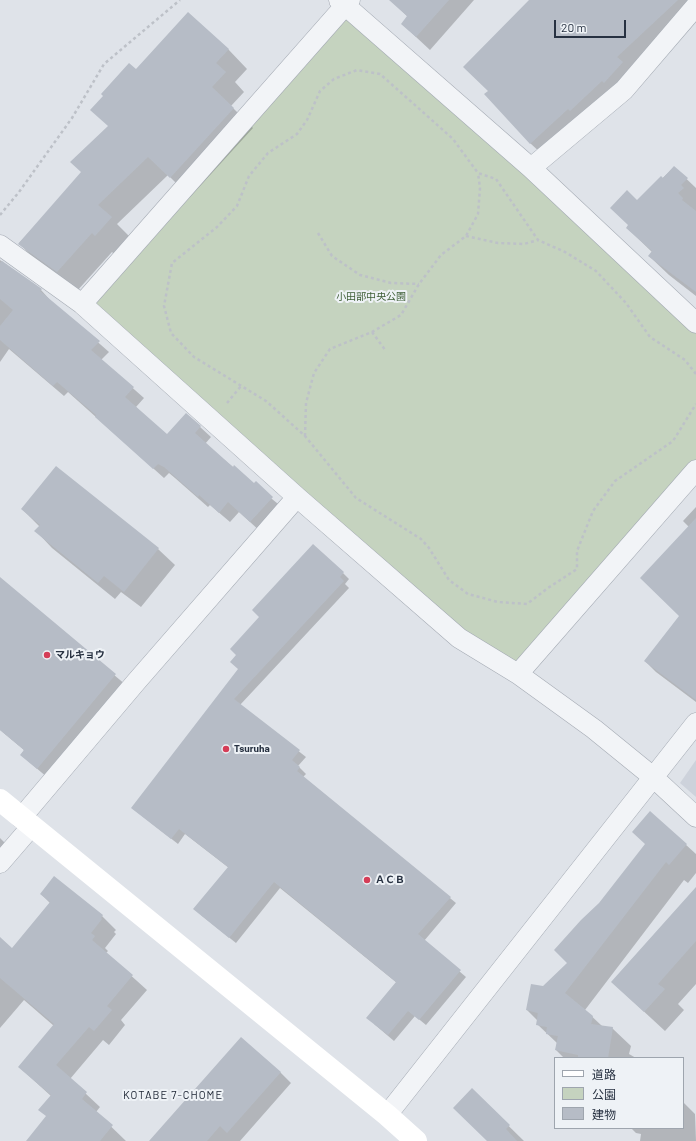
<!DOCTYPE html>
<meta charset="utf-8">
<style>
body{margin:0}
#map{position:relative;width:696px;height:1141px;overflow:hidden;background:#dfe3e9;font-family:Barlow,"Noto Sans JP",sans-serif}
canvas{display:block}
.legend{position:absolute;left:554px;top:1057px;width:130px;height:72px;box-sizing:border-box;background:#eef2f6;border:1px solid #9ea5ae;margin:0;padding:5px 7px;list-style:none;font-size:12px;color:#273141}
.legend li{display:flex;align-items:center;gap:8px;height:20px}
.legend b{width:20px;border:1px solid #9ea5ae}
.scale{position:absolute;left:554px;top:20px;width:72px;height:18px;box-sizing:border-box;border:2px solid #273141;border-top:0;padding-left:5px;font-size:12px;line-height:14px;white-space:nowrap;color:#273141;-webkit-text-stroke:3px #eef2f6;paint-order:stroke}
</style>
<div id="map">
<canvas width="696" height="1141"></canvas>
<ul class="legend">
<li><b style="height:5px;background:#fff"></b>道路</li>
<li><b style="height:11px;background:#c5d3bf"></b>公園</li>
<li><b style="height:11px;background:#b6bcc6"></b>建物</li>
</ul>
<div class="scale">20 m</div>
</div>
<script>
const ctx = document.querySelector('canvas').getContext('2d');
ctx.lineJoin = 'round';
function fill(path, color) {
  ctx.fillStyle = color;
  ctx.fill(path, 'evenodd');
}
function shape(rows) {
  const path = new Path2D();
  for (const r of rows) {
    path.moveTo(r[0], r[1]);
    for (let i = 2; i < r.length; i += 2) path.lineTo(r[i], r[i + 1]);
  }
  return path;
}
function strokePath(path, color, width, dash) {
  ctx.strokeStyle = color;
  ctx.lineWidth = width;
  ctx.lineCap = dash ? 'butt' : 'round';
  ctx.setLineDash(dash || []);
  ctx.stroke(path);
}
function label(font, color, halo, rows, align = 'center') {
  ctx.font = font + ' Barlow,"Noto Sans JP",sans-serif';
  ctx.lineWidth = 4;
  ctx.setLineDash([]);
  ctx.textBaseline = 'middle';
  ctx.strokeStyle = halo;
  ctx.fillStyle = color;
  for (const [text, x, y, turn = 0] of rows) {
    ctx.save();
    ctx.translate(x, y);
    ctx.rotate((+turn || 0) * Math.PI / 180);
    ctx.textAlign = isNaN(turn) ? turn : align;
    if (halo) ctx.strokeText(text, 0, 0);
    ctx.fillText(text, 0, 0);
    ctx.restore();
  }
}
fill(shape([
 [696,760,696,797,680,783]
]), '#cdd2db');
fill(shape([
 [346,5,696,324,696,470,518,674,505,667,82,304]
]), '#c5d3bf');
fill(shape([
 [390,0,474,0,430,50,402,24,408,17],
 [531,0,696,0,689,15,544,156,530,143,489,91],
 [228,49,247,69,235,82,244,92,231,106,253,128,190,197,168,175,117,224,130,237,115,255,112,252,77,291,38,263,19,243,83,173,109,126,136,70],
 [674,167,696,188,696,296,669,275,649,256,652,252,627,228,638,202],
 [0,260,41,290,51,301,109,352,101,360,144,398,136,407,167,436,187,415,211,437,205,444,283,508,261,532,239,512,230,522,210,505,208,507,175,478,169,473,164,478,68,392,64,396,9,349,0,362],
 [696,507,696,702,656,672,645,661,680,616,689,527,683,521],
 [22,509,158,549,175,565,141,607,121,592,115,599,52,548,36,531,40,527],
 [343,573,349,579,345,584,349,588,240,705,306,757,298,766,306,774,303,777,456,903,424,941,466,977,426,1025,415,1016,394,1041,374,1024,397,983,280,888,236,943,201,915,229,868,185,834,178,844,132,808,239,669,238,655,260,617],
 [0,579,126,685,48,778,21,755,24,750,0,730],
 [651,813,696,854,696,873,688,883,684,880,585,1010,602,1026,612,1028,631,1046,629,1054,636,1058,564,1058,556,1050,557,1043,537,1024,538,1021,527,1010,544,987,568,963,600,904,646,845],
 [0,838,13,851,0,866],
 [41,894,102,916,116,930,114,932,116,934,105,948,108,951,106,953,147,990,121,1020,125,1025,109,1045,103,1040,70,1079,100,1107,96,1112,126,1141,86,1141,51,1096,19,1067,54,1026,24,1000,0,1028,0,938,12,950,50,903],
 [696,900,696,984,678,1004,684,1010,665,1031,612,982],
 [280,1072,291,1083,240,1141,152,1141],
 [472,1090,524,1141,488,1141],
 [683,1102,695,1114,696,1141,640,1141,641,1134,636,1133,631,1128,683,1128]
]), '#0003');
fill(shape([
 [389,0,449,0,416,37,401,24,407,16],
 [529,0,678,0,617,57,623,62,604,83,602,81,570,111,568,109,530,144,484,94,488,91,463,67],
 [188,12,229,49,216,63,226,72,212,87,234,108,170,178,148,157,98,205,112,217,95,236,92,233,57,272,18,244,81,172,70,162,108,126,90,110,103,96,101,94,129,63,136,69],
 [674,166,688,178,681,185,684,188,678,193,683,198,682,200,696,211,696,292,648,256,652,251,626,228,628,225,610,208,627,190,637,200,661,176,663,178],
 [2,261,42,289,40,291,100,341,91,350,134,387,125,397,167,434,186,413,201,426,195,433,233,467,234,465,254,483,256,481,273,497,250,522,228,502,219,513,199,495,198,497,164,467,158,464,153,469,95,417,96,415,57,382,53,386,0,340,0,326,13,310,0,299,0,263],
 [56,466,159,548,124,592,104,576,98,583,34,531,40,525,21,509],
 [696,518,696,700,644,661,679,616,640,578],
 [313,544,344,572,340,577,344,581,234,699,300,750,292,760,300,767,297,771,451,897,418,934,461,970,419,1020,408,1011,388,1035,366,1018,396,982,274,882,229,938,193,909,228,867,179,829,171,839,131,808,238,669,230,662,236,655,230,649,259,617,252,610],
 [0,577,116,674,37,769,20,755,24,750,0,730],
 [650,811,687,844,669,865,666,862,565,993,593,1016,591,1024,613,1027,608,1058,578,1058,578,1055,555,1050,558,1036,546,1034,547,1027,536,1025,538,1013,526,1010,531,984,543,986,567,963,554,950,581,920,599,903,645,844,632,832],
 [54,876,103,915,101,918,102,919,91,933,95,936,92,940,133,975,107,1006,112,1010,94,1031,89,1027,56,1065,87,1092,82,1099,113,1125,100,1141,26,1141,46,1116,38,1110,51,1095,18,1067,54,1024,0,978,0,937,12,948,50,902,40,894],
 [696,887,696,941,658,984,665,989,644,1012,611,982],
 [241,1037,281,1072,227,1133,220,1126,207,1141,149,1141],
 [472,1088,510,1125,506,1129,517,1141,487,1141,453,1108]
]), '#b6bcc6');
const street = shape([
 [339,0,531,168,696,323],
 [531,168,624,90,696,6],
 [0,245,82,304,297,497,459,638,518,674,594,729,653,777,696,817],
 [82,304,350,0],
 [518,674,696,470],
 [21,818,136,682,297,497],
 [0,863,31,827],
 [387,1115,696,723]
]);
strokePath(street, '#a4aab3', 21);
strokePath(shape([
 [0,215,19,192,72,118,104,64,180,0],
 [318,233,332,256,360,275,391,283,419,284],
 [466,236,498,243,524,244,538,240],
 [372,332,386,351],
 [696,374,685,360,650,337,626,303,596,271,565,252,538,240,496,179,478,173,453,139,416,106,380,74,357,70,334,79,320,91,307,120,297,134,268,153,249,176,237,206,217,227,172,263,164,306,171,333,194,357,266,401,305,436,356,498,421,539,429,548,449,580,468,594,498,602,527,604,548,588,577,569,577,551,593,511,615,481,673,441,696,404],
 [227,403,241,386],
 [305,436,306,403,314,373,330,349,372,332,401,315,419,284,441,255,466,236,478,214,480,188,478,173]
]), '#bdc1c8', 2.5, [3, 3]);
strokePath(street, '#f2f4f7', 20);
strokePath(shape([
 [0,800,387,1115,416,1141]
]), '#fff', 22);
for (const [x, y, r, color] of [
 [47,655,4,"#d53d57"],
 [226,749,4,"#d53d57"],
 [367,880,4,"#d53d57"]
]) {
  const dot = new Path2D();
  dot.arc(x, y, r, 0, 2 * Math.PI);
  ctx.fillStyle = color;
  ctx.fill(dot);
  strokePath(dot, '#eef2f6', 1.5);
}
label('10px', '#3c5d34', '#eef2f6', [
 ["小田部中央公園",371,297]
]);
label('bold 10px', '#273141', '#eef2f6', [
 ["マルキョウ",55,655],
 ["Tsuruha",234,749],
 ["ＡＣＢ",375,880]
], 'left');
ctx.letterSpacing = '1px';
label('11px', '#192231', '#eef2f6', [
 ["KOTABE 7-CHOME",173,1095]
]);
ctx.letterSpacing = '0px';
</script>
